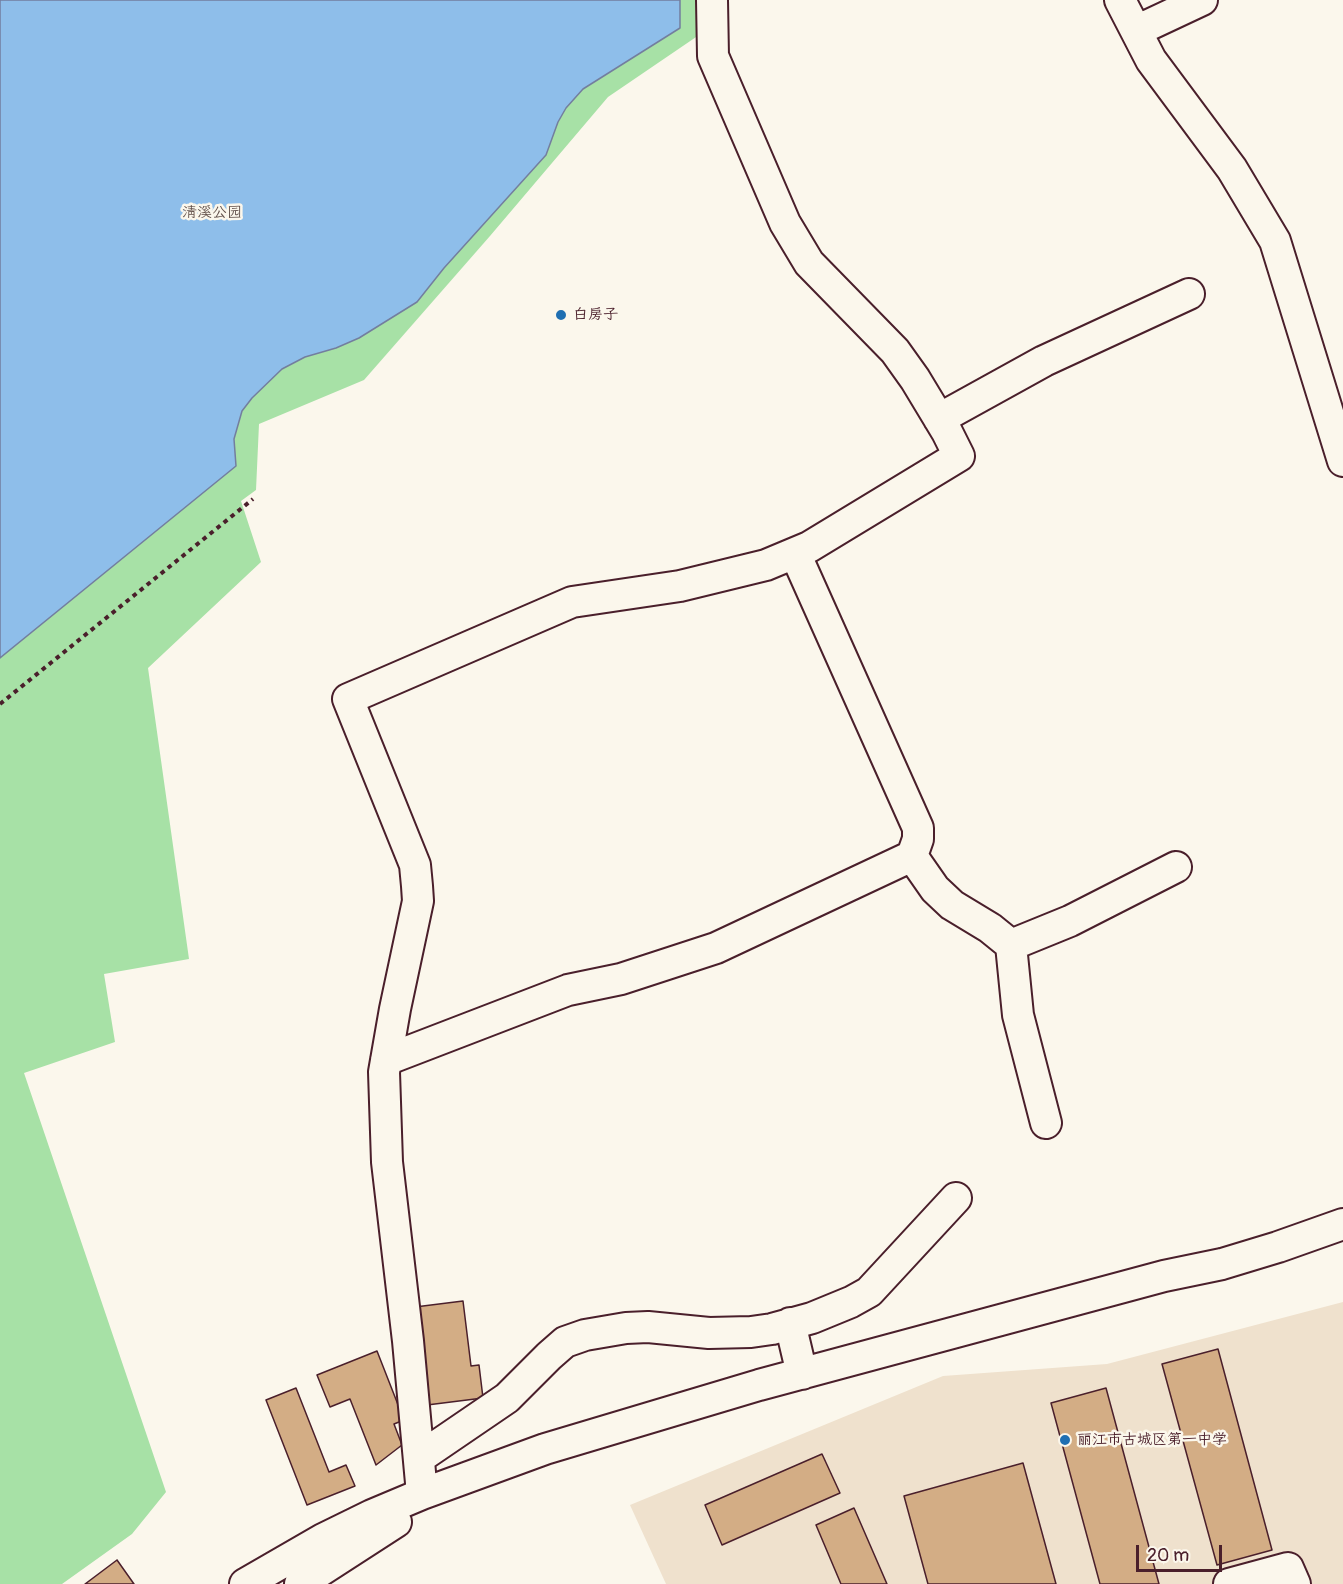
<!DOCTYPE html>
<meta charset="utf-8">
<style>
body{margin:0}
#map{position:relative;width:1343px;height:1584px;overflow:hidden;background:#fbf7ec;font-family:Pangolin,sans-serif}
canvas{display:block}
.scale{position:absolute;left:1136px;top:1545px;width:86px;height:27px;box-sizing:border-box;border:3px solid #4a1f2b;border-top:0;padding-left:8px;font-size:18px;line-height:21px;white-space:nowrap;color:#4a1f2b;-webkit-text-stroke:4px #fbf7ec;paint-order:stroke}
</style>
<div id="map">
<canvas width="1343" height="1584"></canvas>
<div class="scale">20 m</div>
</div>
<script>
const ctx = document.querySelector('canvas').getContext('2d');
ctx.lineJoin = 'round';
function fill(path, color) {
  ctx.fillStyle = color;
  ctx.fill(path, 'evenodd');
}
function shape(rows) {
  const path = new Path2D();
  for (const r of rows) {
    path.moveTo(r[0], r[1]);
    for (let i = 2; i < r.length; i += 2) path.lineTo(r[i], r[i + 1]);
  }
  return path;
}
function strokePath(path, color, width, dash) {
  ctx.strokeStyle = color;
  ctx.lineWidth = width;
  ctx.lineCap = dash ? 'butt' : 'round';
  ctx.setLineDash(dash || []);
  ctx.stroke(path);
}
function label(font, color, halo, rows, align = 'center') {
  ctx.font = font + ' Pangolin,"LXGW WenKai TC",sans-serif';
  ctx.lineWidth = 5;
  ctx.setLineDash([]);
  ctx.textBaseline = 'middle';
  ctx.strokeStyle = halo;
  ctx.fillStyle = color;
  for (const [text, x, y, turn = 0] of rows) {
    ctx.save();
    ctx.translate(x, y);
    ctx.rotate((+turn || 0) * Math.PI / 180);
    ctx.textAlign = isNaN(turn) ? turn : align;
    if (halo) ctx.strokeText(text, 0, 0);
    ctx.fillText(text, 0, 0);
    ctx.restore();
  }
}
fill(shape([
 [1343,1302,1343,1584,666,1584,630,1505,943,1376,1107,1364]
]), '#efe1cd');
fill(shape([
 [0,0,697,0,702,33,608,97,490,236,364,380,259,424,256,490,241,501,261,562,148,668,189,959,104,974,115,1042,24,1073,166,1492,132,1534,62,1584,0,1584]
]), '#a7e1a6');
const water = shape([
 [0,0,680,0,680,28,583,89,566,108,558,122,546,155,444,268,417,302,359,338,336,348,305,357,282,369,252,398,242,411,234,439,236,466,0,658,0,0]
]);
fill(water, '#8ebeea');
strokePath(water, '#737e9e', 1.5);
const building = shape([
 [463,1301,471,1366,479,1365,483,1398,427,1405,415,1307,463,1301],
 [1218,1349,1272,1550,1217,1565,1162,1364,1218,1349],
 [377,1351,404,1420,394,1424,402,1445,376,1465,350,1399,330,1407,317,1375,377,1351],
 [296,1388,329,1472,346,1465,355,1486,307,1505,266,1400,296,1388],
 [1106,1388,1159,1584,1100,1584,1051,1403,1106,1388],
 [822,1454,840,1493,722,1545,705,1505,822,1454],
 [1023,1463,1056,1584,928,1584,904,1496,1023,1463],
 [854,1508,887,1584,841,1584,816,1525,854,1508],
 [117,1560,134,1584,85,1584,117,1560]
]);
fill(building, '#d3ad85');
strokePath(building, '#4a1f2b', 1.5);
const minor = shape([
 [1120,0,1151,60,1232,169,1275,241,1343,461],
 [1136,31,1202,0],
 [939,419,1044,361,1189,294],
 [912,856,935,889,952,905,990,928,1011,945,1018,1015,1046,1123],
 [1011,945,1070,921,1176,867],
 [386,1060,568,990,621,979,716,948,912,856,918,839,918,828,795,553],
 [790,1323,802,1374],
 [419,1458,507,1398,549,1356,565,1342,585,1335,626,1328,648,1327,709,1333,751,1332,772,1329,812,1318,851,1302,869,1292,956,1198],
 [422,1494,408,1341,387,1162,384,1072,395,1009,418,901,417,886,415,865,348,699,572,602,680,586,766,565,809,547,959,456,947,432,915,379,895,351,809,263,785,223,713,56,712,0],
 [245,1584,323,1539,372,1515,422,1494,545,1449,759,1385,1164,1276,1222,1264,1278,1247,1343,1224],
 [300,1584,396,1522],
 [1229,1584,1288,1568,1295,1584]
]);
strokePath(minor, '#4a1f2b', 34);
strokePath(shape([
 [0,704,253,499]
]), '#4a1f2b', 4, [4.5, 4.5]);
strokePath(minor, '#fbf7ec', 30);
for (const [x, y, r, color] of [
 [561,315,6,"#1f6fb2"],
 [1065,1440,6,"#1f6fb2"]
]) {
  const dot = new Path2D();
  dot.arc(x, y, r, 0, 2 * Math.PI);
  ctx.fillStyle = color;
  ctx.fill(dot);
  strokePath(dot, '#fbf7ec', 2);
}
label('15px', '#61504a', '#fbf7ec', [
 ["清溪公园",212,213]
]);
label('15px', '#4a1f2b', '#fbf7ec', [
 ["白房子",573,315],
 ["丽江市古城区第一中学",1077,1440]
], 'left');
</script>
